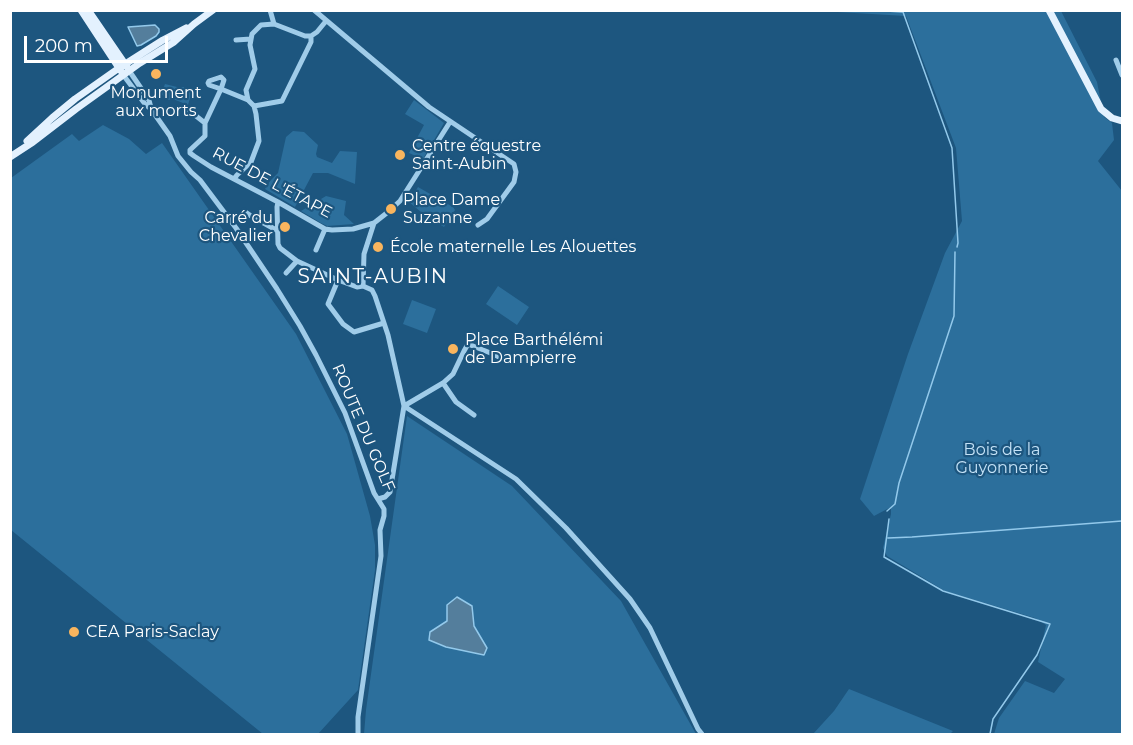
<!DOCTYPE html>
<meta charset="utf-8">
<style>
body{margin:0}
#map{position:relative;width:1133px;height:745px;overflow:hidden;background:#1d567f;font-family:Montserrat,sans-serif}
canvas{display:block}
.frame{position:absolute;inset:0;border:12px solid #fff;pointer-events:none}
.scale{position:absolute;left:24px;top:36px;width:144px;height:27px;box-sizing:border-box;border:3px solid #fff;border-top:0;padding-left:8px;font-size:18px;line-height:21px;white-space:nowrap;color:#fff;-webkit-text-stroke:4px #1d567f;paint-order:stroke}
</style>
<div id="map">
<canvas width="1133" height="745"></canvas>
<div class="frame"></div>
<div class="scale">200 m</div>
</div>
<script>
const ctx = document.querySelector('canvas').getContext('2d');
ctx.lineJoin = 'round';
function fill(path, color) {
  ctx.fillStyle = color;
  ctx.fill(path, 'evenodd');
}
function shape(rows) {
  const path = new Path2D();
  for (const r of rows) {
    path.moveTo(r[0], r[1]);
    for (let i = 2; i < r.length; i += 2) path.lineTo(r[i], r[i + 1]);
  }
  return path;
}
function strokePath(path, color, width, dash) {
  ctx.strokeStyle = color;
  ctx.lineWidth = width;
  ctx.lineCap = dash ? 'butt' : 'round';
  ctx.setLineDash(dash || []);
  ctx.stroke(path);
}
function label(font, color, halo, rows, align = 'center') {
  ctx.font = font + ' Montserrat,sans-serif';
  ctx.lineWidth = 4.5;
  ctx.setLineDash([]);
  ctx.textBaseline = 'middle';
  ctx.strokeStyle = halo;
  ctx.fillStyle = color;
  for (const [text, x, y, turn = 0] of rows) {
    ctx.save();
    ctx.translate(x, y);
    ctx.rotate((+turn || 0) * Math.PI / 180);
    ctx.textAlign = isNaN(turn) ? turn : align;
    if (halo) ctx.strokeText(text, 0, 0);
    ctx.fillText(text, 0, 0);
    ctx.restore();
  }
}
fill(shape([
 [820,11,1061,11,1097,82,1104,117,1112,123,1114,140,1098,161,1122,191,1122,734,994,734,999,718,1025,681,1054,693,1065,679,1038,662,1046,625,1035,618,945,591,887,556,883,548,891,514,891,507,874,516,860,499,908,354,945,253,962,221,956,148,906,16],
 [165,84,177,87,189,87,193,88,188,105,173,99,168,100,161,94],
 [414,100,444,123,423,159,409,153,424,125,405,114],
 [103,125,129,139,146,154,162,143,296,334,347,434,370,516,375,545,375,570,358,690,318,734,263,734,11,530,11,178,72,134,79,141],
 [293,131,304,132,318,145,316,154,317,157,332,163,340,151,357,152,355,184,328,173,313,173,295,207,265,189,270,181,278,173,286,137],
 [418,187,453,207,455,210,444,227,421,212,409,202],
 [326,196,346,201,344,215,354,224,327,226,321,223,301,211],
 [498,286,529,307,517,325,486,304],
 [412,300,436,309,427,333,403,324],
 [407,416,512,486,621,601,696,734,364,734,366,710],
 [849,689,953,731,950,734,813,734,834,711]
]), '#2c6f9c');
const water = shape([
 [155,25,159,29,159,32,156,36,141,45,137,46,128,27,155,25],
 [457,597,472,606,474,626,487,648,484,655,446,647,429,640,430,632,447,621,447,605,457,597]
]);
fill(water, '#547e9c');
strokePath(water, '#93c9eb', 1.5);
strokePath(shape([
 [869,10,903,12,952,148,958,243,957,247],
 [887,511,895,504,899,483,954,316,955,252],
 [889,519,884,557,943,591,1050,624,1037,655,993,719,990,734],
 [888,538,912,537,1122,521]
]), '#93c9eb', 1.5);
strokePath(shape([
 [270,10,274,24],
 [314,10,429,107,514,164,516,172,514,182,487,219,478,225],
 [236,40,251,39],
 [1116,60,1122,75],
 [130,72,149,100,151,108],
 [124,76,145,104,151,109,170,136,178,156,191,172,200,180,236,228,277,289,300,326,316,355,345,413,374,493,384,509,384,516,380,530,381,556,358,717,358,734],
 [254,106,282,101,311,42,311,36],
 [187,109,205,123],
 [194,156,211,167,278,202,325,229,332,230,353,229,374,223],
 [194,156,190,153,190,150,205,136,205,123,221,89,224,80,221,77,209,81,208,83,209,85,221,89,248,100],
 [234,179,237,175,251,162,259,141,256,114,254,106,248,100,246,90,255,69,250,45,252,34,261,25,274,24,305,36,311,36,317,32,326,21],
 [278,202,277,207,278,244,280,248,297,261,338,280,357,287,363,286],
 [244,211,251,216,278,231],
 [316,250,325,229],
 [286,273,297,261],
 [338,280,328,304,343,324,354,332,384,323],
 [443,383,456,402,474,415],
 [404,406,516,479,566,528,630,599,650,628,698,729,702,734],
 [404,406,443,383,453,374,464,351,468,344,493,354,505,360],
 [378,499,385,497,390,492,404,406,388,335,375,296,372,290,363,286,364,254,374,223,388,212,400,201,450,122]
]), '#a0cce9', 5);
strokePath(shape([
 [81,10,121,71],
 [88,10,127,67],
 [1049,10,1101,109,1112,118,1122,121],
 [27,141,52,118,75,99,119,68,163,40,186,28],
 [10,157,33,142,76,109,140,63,174,42,194,24,213,10]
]), '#e3f1fe', 7);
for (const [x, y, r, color] of [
 [156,74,6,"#f9b55e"],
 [400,155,6,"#f9b55e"],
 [391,209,6,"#f9b55e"],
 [285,227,6,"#f9b55e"],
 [378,247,6,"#f9b55e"],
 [453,349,6,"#f9b55e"],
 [74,632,6,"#f9b55e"]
]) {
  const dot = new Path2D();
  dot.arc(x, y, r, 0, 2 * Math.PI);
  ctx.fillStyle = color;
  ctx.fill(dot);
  strokePath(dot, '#1d567f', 2);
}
label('16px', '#fff', '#1d567f', [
 ["Monument",156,93,"center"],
 ["aux morts",156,111,"center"],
 ["Centre équestre",412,146],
 ["Saint-Aubin",412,164],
 ["Place Dame",403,200],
 ["Suzanne",403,218],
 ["Carré du",273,218,"right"],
 ["Chevalier",273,236,"right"],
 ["École maternelle Les Alouettes",390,247],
 ["Place Barthélémi",465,340],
 ["de Dampierre",465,358],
 ["CEA Paris-Saclay",86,632]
], 'left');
label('16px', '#fff', '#1d567f', [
 ["RUE DE L'ÉTAPE",272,183,28],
 ["ROUTE DU GOLF",363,428,67]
]);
label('16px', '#c4e2f7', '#1d567f', [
 ["Bois de la",1002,450],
 ["Guyonnerie",1002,468]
]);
ctx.letterSpacing = '1.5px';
label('20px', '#fff', '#1d567f', [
 ["SAINT-AUBIN",373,277]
]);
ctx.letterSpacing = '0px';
</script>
